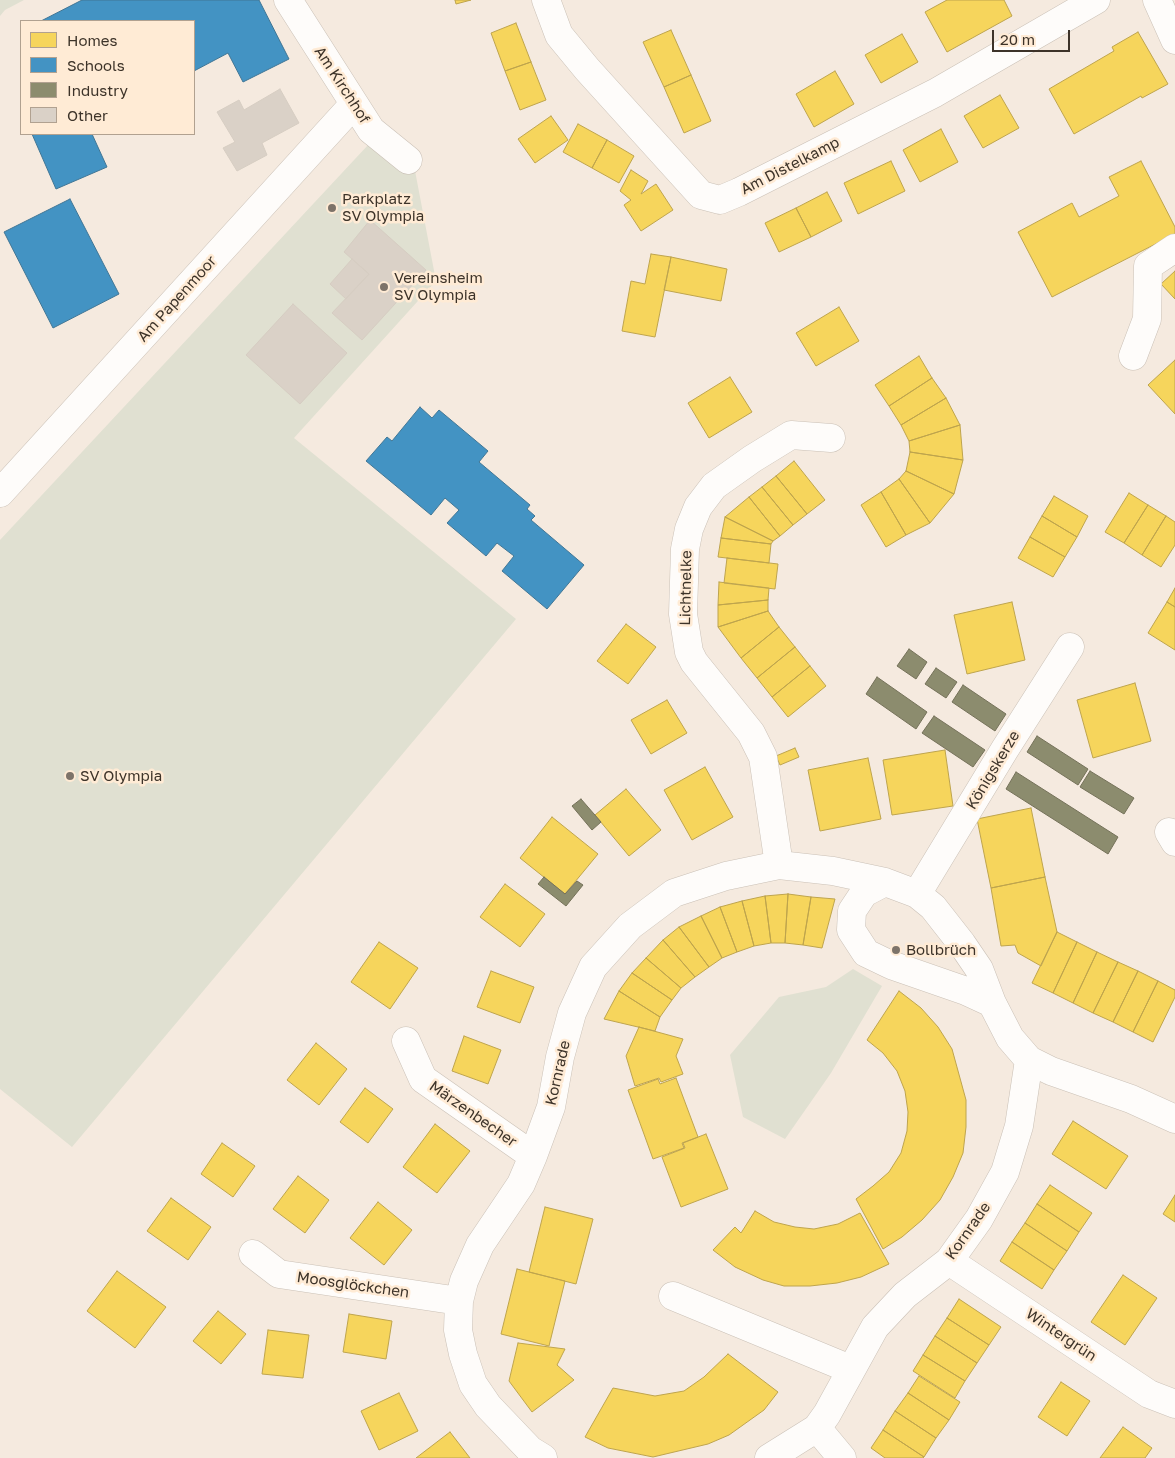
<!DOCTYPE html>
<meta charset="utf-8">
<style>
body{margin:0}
#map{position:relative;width:1175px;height:1458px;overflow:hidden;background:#f5eadf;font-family:"Golos Text",sans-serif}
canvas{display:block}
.legend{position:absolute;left:20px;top:20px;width:175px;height:115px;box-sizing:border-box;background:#ffebd5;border:1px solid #b1a190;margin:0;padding:6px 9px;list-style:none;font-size:15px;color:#3d3329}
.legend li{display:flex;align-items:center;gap:10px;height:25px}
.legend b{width:25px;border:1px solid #b1a190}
.scale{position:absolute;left:992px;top:30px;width:78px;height:22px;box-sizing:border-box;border:2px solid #3d3329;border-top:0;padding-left:6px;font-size:15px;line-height:18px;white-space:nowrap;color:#3d3329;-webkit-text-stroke:4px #ffebd5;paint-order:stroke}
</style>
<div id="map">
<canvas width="1175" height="1458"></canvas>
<ul class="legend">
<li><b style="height:14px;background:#f6d55c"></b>Homes</li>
<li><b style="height:14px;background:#4393c3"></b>Schools</li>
<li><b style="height:14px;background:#8c8c6e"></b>Industry</li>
<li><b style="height:14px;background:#dad1c7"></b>Other</li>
</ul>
<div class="scale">20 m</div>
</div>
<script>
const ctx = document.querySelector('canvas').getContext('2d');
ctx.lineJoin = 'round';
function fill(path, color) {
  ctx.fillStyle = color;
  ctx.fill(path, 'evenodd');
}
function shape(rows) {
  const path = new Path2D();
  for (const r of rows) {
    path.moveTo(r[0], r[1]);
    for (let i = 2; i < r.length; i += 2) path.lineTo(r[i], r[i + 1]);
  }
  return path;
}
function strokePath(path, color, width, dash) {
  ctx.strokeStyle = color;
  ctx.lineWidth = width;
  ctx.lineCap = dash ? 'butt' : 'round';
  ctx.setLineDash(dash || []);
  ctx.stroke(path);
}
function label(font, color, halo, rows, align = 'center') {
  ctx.font = font + ' "Golos Text",sans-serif';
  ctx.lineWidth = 5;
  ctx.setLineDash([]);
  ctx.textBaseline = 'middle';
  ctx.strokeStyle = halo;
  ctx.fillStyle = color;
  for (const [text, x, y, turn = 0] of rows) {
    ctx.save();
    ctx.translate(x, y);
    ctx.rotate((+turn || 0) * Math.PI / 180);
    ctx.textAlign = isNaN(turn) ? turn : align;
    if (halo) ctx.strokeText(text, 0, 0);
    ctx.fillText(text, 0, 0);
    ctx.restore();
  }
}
fill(shape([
 [0,0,24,0,5,10,0,16],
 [382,130,412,155,436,281,294,438,516,619,72,1147,0,1089,0,540],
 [853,969,882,986,831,1073,785,1139,743,1117,730,1055,779,997,826,987]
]), '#e0e0d1');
const homes = shape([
 [455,0,471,0,456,4,455,0],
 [947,0,1004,0,1012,16,947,52,925,12,947,0],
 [516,23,531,62,505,71,491,33,516,23],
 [671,30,691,75,664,87,643,42,671,30],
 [1138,32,1168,84,1142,98,1141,96,1074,134,1049,89,1114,51,1112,47,1138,32],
 [902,34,918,62,881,83,865,55,902,34],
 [531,62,546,100,520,110,505,71,531,62],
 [835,71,854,104,814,127,796,94,835,71],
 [691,75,711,121,684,133,664,87,691,75],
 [1000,95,1019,128,983,148,964,116,1000,95],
 [551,116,568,140,535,163,518,139,551,116],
 [578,124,607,140,592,168,563,152,578,124],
 [941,129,958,162,920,182,903,150,941,129],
 [607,140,634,156,619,183,592,168,607,140],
 [891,161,905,191,858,214,844,183,891,161],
 [1141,161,1175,227,1175,234,1052,297,1018,232,1072,203,1079,217,1119,196,1109,177,1141,161],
 [631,170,648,181,641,194,656,184,673,210,641,231,624,205,631,200,620,191,631,170],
 [827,192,842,221,811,237,796,208,827,192],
 [796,208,811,237,779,252,765,223,796,208],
 [651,254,671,257,655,337,622,331,631,281,645,284,651,254],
 [671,257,727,269,721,301,664,290,671,257],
 [1175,271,1175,299,1161,284,1175,271],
 [839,307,859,341,816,366,796,333,839,307],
 [919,356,932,378,889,406,875,385,919,356],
 [1175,360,1175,414,1148,385,1175,360],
 [730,377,752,412,709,438,688,403,730,377],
 [932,378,946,398,901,425,889,406,932,378],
 [946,398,960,425,909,441,901,425,946,398],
 [960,425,963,460,910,452,909,441,960,425],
 [910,452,963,460,954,494,906,471,910,452],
 [794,461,825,500,807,514,776,476,794,461],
 [906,471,954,494,930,523,899,479,906,471],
 [776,476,807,514,793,525,762,487,776,476],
 [899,479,930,523,906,535,881,492,899,479],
 [762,487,793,525,780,536,749,497,762,487],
 [881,492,906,535,886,547,861,505,881,492],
 [1129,493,1148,505,1124,543,1105,532,1129,493],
 [1054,496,1088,516,1077,537,1042,516,1054,496],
 [749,497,780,536,773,541,725,517,749,497],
 [1148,505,1166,516,1142,555,1124,543,1148,505],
 [1042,516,1077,537,1065,557,1030,537,1042,516],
 [1166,516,1175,522,1175,545,1161,567,1142,555,1166,516],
 [725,517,773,541,771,544,721,538,725,517],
 [1030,537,1065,557,1053,577,1018,558,1030,537],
 [721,538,771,544,769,563,718,557,721,538],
 [727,558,778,564,775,589,724,583,727,558],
 [719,582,769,588,768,600,718,605,719,582],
 [1175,588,1175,607,1167,602,1175,588],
 [768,600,768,611,718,627,718,605,768,600],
 [1012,602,1025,660,967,674,954,615,1012,602],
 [1167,602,1175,607,1175,650,1148,633,1167,602],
 [768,611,779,627,741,658,718,627,768,611],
 [626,624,656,647,628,684,597,661,626,624],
 [779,627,795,647,757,678,741,658,779,627],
 [795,647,810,666,772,697,757,678,795,647],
 [810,666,826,686,788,717,772,697,810,666],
 [1135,683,1151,741,1093,758,1077,700,1135,683],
 [667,700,687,733,651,754,631,720,667,700],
 [795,748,799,757,780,765,776,756,795,748],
 [945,750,953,806,892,815,883,760,945,750],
 [868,758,881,819,820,831,808,770,868,758],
 [705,767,733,817,692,840,664,790,705,767],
 [626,789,661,830,629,856,595,815,626,789],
 [1031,808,1045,877,991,888,977,819,1031,808],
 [552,817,598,854,565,894,520,858,552,817],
 [1045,877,1057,932,1041,966,1018,953,1015,945,1001,946,991,888,1045,877],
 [505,884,545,914,520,947,480,917,505,884],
 [788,894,785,943,771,943,765,896,788,894],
 [788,894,811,897,803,945,785,943,788,894],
 [765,896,771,943,754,946,742,901,765,896],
 [811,897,835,899,822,948,803,945,811,897],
 [742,901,754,946,737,952,720,907,742,901],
 [720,907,737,952,722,958,701,916,720,907],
 [701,916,722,958,709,967,679,927,701,916],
 [679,927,709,967,695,977,663,940,679,927],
 [1057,932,1077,942,1053,993,1032,983,1057,932],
 [663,940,695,977,681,988,646,958,663,940],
 [379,942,418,968,390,1009,351,982,379,942],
 [1077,942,1097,952,1073,1003,1053,993,1077,942],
 [1097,952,1118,962,1093,1013,1073,1003,1097,952],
 [646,958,681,988,672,1000,632,973,646,958],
 [1118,962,1138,971,1113,1022,1093,1013,1118,962],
 [491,971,534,987,520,1023,477,1007,491,971],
 [1138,971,1158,981,1133,1032,1113,1022,1138,971],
 [632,973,672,1000,660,1017,619,991,632,973],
 [1158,981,1175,990,1175,997,1153,1042,1133,1032,1158,981],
 [619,991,660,1017,655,1031,604,1019,619,991],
 [899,991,921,1008,938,1027,952,1049,966,1100,966,1127,963,1153,953,1177,940,1200,922,1220,902,1237,883,1249,856,1199,873,1186,889,1172,901,1153,907,1131,908,1112,905,1091,897,1071,883,1053,867,1040,899,991],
 [639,1027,683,1039,676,1056,683,1074,661,1082,659,1078,635,1086,626,1056,639,1027],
 [464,1036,501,1050,488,1084,452,1071,464,1036],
 [316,1043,347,1069,319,1105,287,1080,316,1043],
 [676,1078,698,1137,682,1143,684,1148,653,1159,628,1090,658,1079,660,1084,676,1078],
 [365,1088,393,1109,368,1143,340,1122,365,1088],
 [1073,1121,1128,1156,1106,1189,1052,1154,1073,1121],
 [435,1124,470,1151,437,1193,403,1167,435,1124],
 [706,1134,728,1189,681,1207,662,1157,685,1148,683,1143,706,1134],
 [222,1143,255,1166,233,1197,201,1174,222,1143],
 [298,1176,329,1200,305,1233,273,1209,298,1176],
 [1050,1185,1092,1213,1079,1232,1037,1204,1050,1185],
 [1175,1195,1175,1222,1163,1214,1175,1195],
 [171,1198,211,1227,188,1260,147,1231,171,1198],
 [378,1202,412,1230,384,1265,350,1238,378,1202],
 [1037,1204,1079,1232,1067,1251,1025,1223,1037,1204],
 [545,1207,593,1219,576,1284,529,1272,545,1207],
 [755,1211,774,1222,795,1227,814,1229,838,1224,860,1213,889,1264,861,1277,837,1283,810,1286,784,1286,763,1280,735,1267,713,1250,735,1227,741,1233,755,1211],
 [1025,1223,1067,1251,1054,1270,1012,1242,1025,1223],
 [1012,1242,1054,1270,1042,1289,1000,1261,1012,1242],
 [517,1269,565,1281,549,1346,501,1334,517,1269],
 [117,1271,166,1307,135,1348,87,1311,117,1271],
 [1123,1275,1157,1298,1125,1345,1091,1322,1123,1275],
 [959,1299,1001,1327,989,1345,947,1318,959,1299],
 [218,1311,246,1334,221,1364,193,1341,218,1311],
 [349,1314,392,1321,386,1359,343,1352,349,1314],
 [947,1318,989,1345,977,1363,935,1336,947,1318],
 [268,1330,309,1335,303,1378,262,1374,268,1330],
 [935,1336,977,1363,965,1381,923,1355,935,1336],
 [518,1343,565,1349,557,1365,574,1380,532,1412,509,1381,518,1343],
 [728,1354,778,1392,764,1410,729,1435,708,1444,653,1457,608,1448,585,1437,613,1388,655,1396,684,1391,704,1377,728,1354],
 [923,1355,965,1381,955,1398,913,1371,923,1355],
 [919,1376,960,1402,949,1420,908,1393,919,1376],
 [1061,1382,1090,1401,1067,1436,1038,1417,1061,1382],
 [399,1393,418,1431,379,1450,361,1411,399,1393],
 [908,1393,949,1420,936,1438,895,1411,908,1393],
 [895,1411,936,1438,924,1457,883,1430,895,1411],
 [1123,1427,1152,1448,1145,1458,1100,1458,1123,1427],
 [883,1430,924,1457,923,1458,885,1458,871,1448,883,1430],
 [450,1432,470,1458,416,1458,450,1432]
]);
fill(homes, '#f6d55c');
strokePath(homes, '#bea44d', 1);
const schools = shape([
 [82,0,259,0,289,59,243,82,228,53,194,71,194,21,41,21,82,0],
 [32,134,92,134,107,167,56,189,32,134],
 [70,199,119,294,53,328,4,232,70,199],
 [420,407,432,418,439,410,488,451,479,462,530,505,527,509,535,516,531,520,584,565,547,609,502,571,514,556,497,543,486,556,447,523,459,510,445,498,431,515,366,461,387,437,392,441,420,407]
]);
fill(schools, '#4393c3');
strokePath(schools, '#417695', 1);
const industry = shape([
 [909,649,927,662,916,679,897,666,909,649],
 [936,668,957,682,946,698,925,684,936,668],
 [877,677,927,712,916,729,866,694,877,677],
 [963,685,1006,714,995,731,952,702,963,685],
 [934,716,985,750,973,767,922,733,934,716],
 [1037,736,1088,769,1078,785,1027,752,1037,736],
 [1090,771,1134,798,1124,814,1080,787,1090,771],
 [1016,772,1118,837,1108,854,1006,789,1016,772],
 [581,799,601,822,592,830,572,806,581,799],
 [544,877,565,894,577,881,583,885,566,906,538,884,544,877]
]);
fill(industry, '#8c8c6e');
strokePath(industry, '#747159', 1);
const building = shape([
 [280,89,299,123,262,143,267,155,237,171,223,148,235,142,217,112,239,100,244,110,280,89],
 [370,220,426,270,362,340,332,313,369,274,344,252,370,220],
 [352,259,369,274,346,299,330,284,352,259],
 [293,304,347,353,300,404,246,355,293,304]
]);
fill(building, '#dad1c7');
strokePath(building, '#d6cdc2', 1);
const minor = shape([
 [288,0,371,130,408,160],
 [546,0,559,35,587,69,701,195,720,200,739,192,935,93,1096,0],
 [1157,0,1175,40],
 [1133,356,1147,319,1148,266,1175,248],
 [0,493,354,104],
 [1169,832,1175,842],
 [779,865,763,757,751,733,694,662,689,652,683,614,685,549,689,529,698,507,714,486,752,459,791,435,831,438],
 [885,882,864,893,852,911,851,930,866,953,891,965,966,991,992,1003],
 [917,894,1005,749,1070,647],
 [406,1041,423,1079,533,1156],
 [253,1254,279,1274,459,1301],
 [949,1261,1149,1394,1175,1404],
 [673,1296,850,1369],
 [817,1428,842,1458],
 [543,1458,530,1450,488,1406,473,1384,463,1354,458,1330,459,1301,464,1281,480,1245,521,1184,533,1156,551,1107,560,1057,572,1013,593,967,630,926,674,893,726,876,779,865,833,871,885,882,917,894,933,907,962,944,979,969,992,1003,1010,1038,1029,1060,1051,1071,1131,1099,1175,1119],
 [769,1458,817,1428,827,1414,875,1327,905,1295,949,1261,979,1219,1005,1172,1019,1126,1029,1060]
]);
strokePath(minor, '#cac0b6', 29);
strokePath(minor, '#fefcfa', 28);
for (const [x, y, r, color] of [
 [332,208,5,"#7d7369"],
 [384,287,5,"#7d7369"],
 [70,776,5,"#7d7369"],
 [896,950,5,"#7d7369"]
]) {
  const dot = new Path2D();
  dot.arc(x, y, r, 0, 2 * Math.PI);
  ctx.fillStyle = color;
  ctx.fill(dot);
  strokePath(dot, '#ffebd5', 2);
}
label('15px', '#3d3329', '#ffebd5', [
 ["Am Kirchhof",342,85,57],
 ["Am Distelkamp",790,166,-27],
 ["Am Papenmoor",177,299,-48],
 ["Lichtnelke",686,588,-89],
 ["Königskerze",993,770,-59],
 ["Kornrade",558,1073,-77],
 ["Märzenbecher",473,1114,35],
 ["Kornrade",968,1231,-55],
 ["Moosglöckchen",353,1285,8],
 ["Wintergrün",1061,1335,34]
]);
label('15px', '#3d3329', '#ffebd5', [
 ["Parkplatz",342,199],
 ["SV Olympia",342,216],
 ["Vereinsheim",394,278],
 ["SV Olympia",394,295],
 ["SV Olympia",80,776],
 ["Bollbrüch",906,950]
], 'left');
</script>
